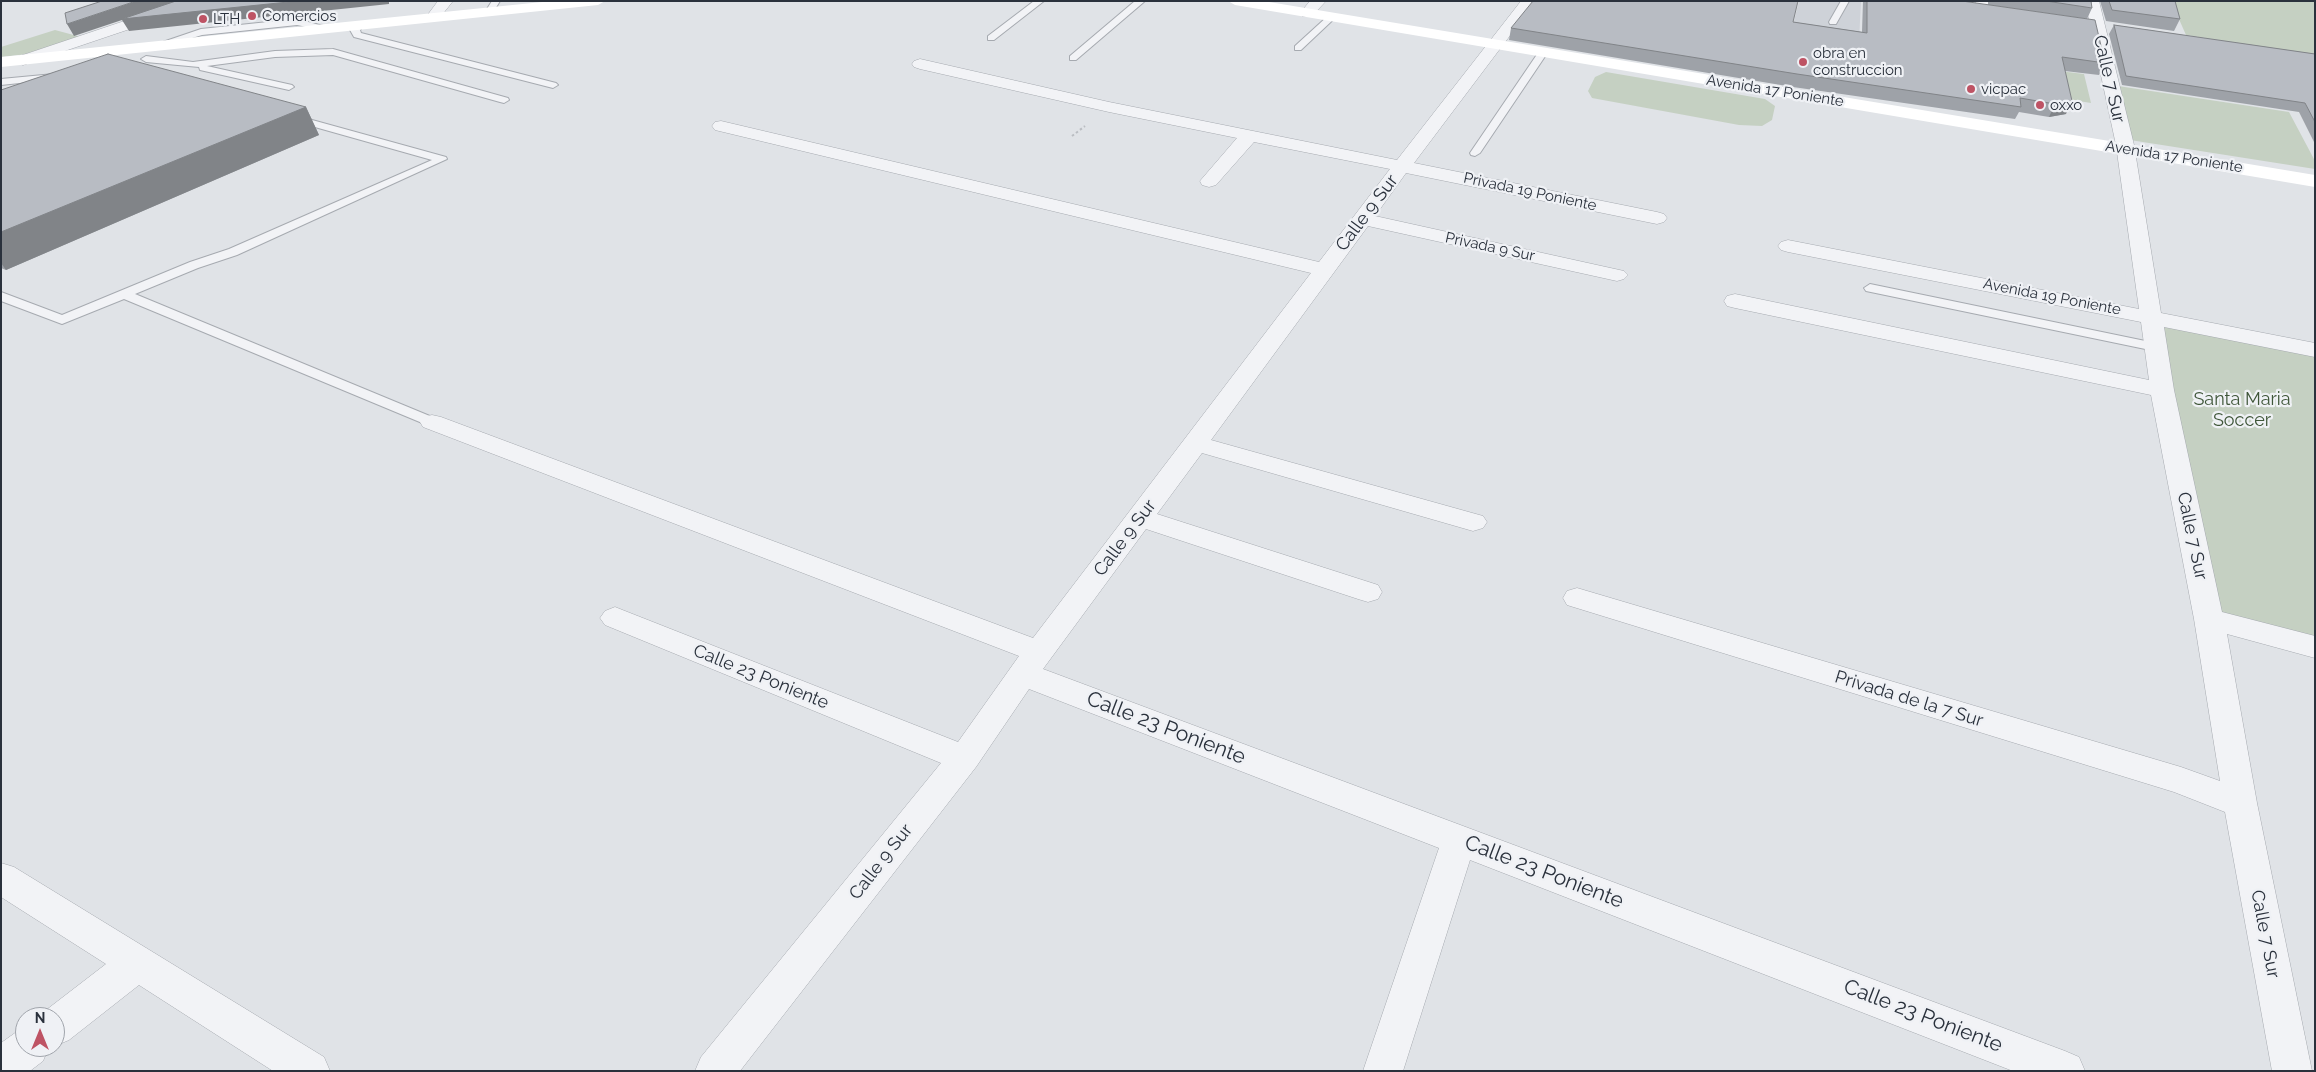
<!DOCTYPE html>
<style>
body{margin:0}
#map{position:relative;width:2316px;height:1072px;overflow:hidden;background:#e0e3e7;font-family:Raleway,sans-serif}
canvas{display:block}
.frame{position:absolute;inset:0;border:2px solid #2a313c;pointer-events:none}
.north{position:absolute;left:15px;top:1007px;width:50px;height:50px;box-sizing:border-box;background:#eff1f5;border:1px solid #a0a4ab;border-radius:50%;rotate:0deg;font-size:14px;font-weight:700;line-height:20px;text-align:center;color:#2a313c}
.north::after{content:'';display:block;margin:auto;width:18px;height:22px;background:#be5364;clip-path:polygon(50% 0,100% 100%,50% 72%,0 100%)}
</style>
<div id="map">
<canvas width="2316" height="1072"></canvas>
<div class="frame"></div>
<div class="north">N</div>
</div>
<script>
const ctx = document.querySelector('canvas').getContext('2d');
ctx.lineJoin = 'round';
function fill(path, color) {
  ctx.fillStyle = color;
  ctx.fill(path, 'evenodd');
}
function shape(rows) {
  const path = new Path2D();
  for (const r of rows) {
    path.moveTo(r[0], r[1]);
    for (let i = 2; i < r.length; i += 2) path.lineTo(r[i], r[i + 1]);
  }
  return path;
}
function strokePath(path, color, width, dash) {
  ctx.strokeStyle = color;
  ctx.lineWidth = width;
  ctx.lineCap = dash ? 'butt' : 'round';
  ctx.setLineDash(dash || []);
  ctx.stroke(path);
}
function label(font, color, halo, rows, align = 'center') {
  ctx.font = font + ' Raleway,sans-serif';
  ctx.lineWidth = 4.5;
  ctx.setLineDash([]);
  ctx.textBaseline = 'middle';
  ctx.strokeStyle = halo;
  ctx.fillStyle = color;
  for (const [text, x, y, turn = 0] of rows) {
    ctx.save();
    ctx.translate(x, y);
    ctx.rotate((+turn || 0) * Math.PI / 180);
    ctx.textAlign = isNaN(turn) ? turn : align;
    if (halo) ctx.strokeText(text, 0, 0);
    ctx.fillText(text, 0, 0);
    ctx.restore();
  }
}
fill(shape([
 [1799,1,1861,1,1859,42,1791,33]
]), '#ced2d8');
fill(shape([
 [2171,1,2315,1,2315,55,2186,35],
 [55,30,81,37,28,54,1,57,1,47],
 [2018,66,2084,74,2091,103,2016,91],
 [1606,72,1765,99,1775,106,1772,120,1762,126,1739,125,1592,98,1588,91,1595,77],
 [2118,86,2289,112,2315,161,2315,169,2130,140],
 [2150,317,2315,350,2315,647,2209,619]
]), '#c5d0c2');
const service = shape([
 [492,1,500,1,492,14,486,14,485,12,492,1],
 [1034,1,1044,1,994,40,988,40,988,36,1034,1],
 [1135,1,1145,1,1076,60,1070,60,1070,56,1135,1],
 [1841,1,1849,1,1836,24,1830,24,1829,22,1841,1],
 [1329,15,1336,17,1301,50,1295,50,1295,46,1329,15],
 [297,19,331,28,327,31,297,25,202,35,156,49,151,46,201,29,297,19],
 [358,22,365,24,360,30,361,33,556,83,558,85,553,88,354,37,350,30,358,22],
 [333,49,508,98,509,100,504,103,500,102,333,55,275,57,207,66,292,85,294,87,289,90,200,70,199,67,146,62,141,59,146,56,193,62,275,51,333,49],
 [1543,49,1548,52,1480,153,1475,156,1471,155,1470,153,1540,50,1543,49],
 [54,74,57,75,57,79,1,85,1,79,54,74],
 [294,115,446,157,447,159,237,255,198,268,135,294,437,419,439,422,437,425,427,425,124,299,62,324,1,301,1,292,62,315,190,262,229,249,432,160,290,120,290,116,294,115],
 [1870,284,2155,343,2162,347,2155,351,1866,291,1864,288,1870,284]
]);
const minor = shape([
 [184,1,206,1,204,4,29,63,23,65,17,63,15,60,17,57,184,1],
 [438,1,453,1,438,20,428,20,426,17,438,1],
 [1310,1,1326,1,1312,16,1302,16,1300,13,1310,1],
 [1521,1,1536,1,1414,163,1657,212,1664,214,1667,218,1664,222,1657,224,1406,173,1375,216,1624,271,1628,275,1624,279,1617,281,1368,226,1211,440,1483,516,1487,522,1483,528,1473,531,1202,453,1157,514,1378,585,1382,592,1378,599,1368,602,1358,599,1146,529,1043,669,2065,1051,2079,1057,2085,1071,2013,1071,1470,860,1403,1071,1363,1071,1439,848,1029,689,976,767,740,1071,695,1071,701,1057,941,763,605,625,600,618,605,611,615,607,625,611,958,742,1019,656,423,427,420,422,423,417,432,415,441,417,1033,638,1311,273,715,130,712,126,715,122,721,121,1319,262,1390,169,1254,142,1216,185,1209,187,1202,185,1200,181,1237,138,1109,112,920,69,914,67,912,64,914,61,920,59,1109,102,1397,160,1521,1],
 [1974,1,1990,1,2002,12,2000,15,1990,15,1974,1],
 [2085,1,2099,1,2134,145,2161,313,2315,343,2315,357,2164,327,2174,390,2222,612,2315,636,2315,658,2227,634,2257,803,2312,1071,2272,1071,2225,812,2174,792,1567,605,1563,598,1567,591,1577,588,2181,767,2220,781,2194,619,2151,395,1735,308,1727,306,1724,301,1727,296,1735,294,2149,380,2141,322,1788,252,1781,250,1778,246,1781,242,1788,240,2139,309,2116,145,2085,1],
 [1,863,14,867,324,1057,330,1071,273,1071,139,985,69,1040,55,1046,55,1017,40,1017,41,1014,106,964,1,897,1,863],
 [25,1029,25,1047,49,1047,43,1061,30,1071,1,1071,1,1043,15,1033,25,1029]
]);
strokePath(service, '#a6aab0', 2);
strokePath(minor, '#a6aab0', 1);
strokePath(shape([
 [1072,136,1085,126]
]), '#babdc2', 2, [2.5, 2.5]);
fill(service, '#f2f3f6');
fill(minor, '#f2f3f6');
fill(shape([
 [552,1,605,1,598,5,1,67,1,57,552,1],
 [1228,1,1263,1,2315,175,2315,187,1235,5,1228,1]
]), '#fff');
fill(shape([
 [1863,1,1962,1,2105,63,2099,75,2065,71,2066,114,2049,117,2019,112,2015,119,1793,87,1509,40,1511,28,1793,22,1862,32],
 [1988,1,2091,1,2092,8,2087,19,1988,5],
 [2100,1,2175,1,2180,19,2174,31,2106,21],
 [2114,25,2315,54,2315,144,2299,112,2122,85,2109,34],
 [1,90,306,107,319,135,6,270,1,268]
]), '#9ea2a8');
fill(shape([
 [136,1,389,1,389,4,129,31,122,20,74,36,67,24],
 [2072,101,2066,114,2049,117,2055,104],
 [306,107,319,135,6,270,1,263,1,232]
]), '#818488');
const building = shape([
 [102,1,136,1,67,24,65,13,102,1],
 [176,1,298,1,122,19,176,1],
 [1533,1,1798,1,1793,22,1867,33,1867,1,1962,1,2095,20,2105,63,2062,57,2072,101,2055,104,2020,98,2021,107,1797,74,1511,28,1533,1],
 [2046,1,2091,1,2092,8,2046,1],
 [2109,1,2175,1,2180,19,2112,10,2109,1],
 [2114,25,2315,54,2315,122,2305,103,2126,76,2114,25],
 [108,54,306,107,1,232,1,90,108,54]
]);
fill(building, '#b8bcc3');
strokePath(building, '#818488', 1);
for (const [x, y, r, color] of [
 [252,16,5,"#be5364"],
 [203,19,5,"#be5364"],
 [1803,62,5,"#be5364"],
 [1971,89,5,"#be5364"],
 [2040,105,5,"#be5364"]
]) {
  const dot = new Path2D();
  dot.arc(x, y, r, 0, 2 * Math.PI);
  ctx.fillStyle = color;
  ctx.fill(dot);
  strokePath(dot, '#eff1f5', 2);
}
label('15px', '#2a313c', '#eff1f5', [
 ["Comercios",262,16],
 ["LTH",213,19],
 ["obra en",1813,53],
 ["construccion",1813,70],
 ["vicpac",1981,89],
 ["oxxo",2050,105]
], 'left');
label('15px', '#2a313c', '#eff1f5', [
 ["Avenida 17 Poniente",1775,91,9],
 ["Avenida 17 Poniente",2174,157,9],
 ["Privada 19 Poniente",1530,192,12],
 ["Privada 9 Sur",1490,247,12],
 ["Avenida 19 Poniente",2052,297,11]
]);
label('18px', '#2a313c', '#eff1f5', [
 ["Calle 7 Sur",2109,79,77],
 ["Calle 9 Sur",1367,213,-53],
 ["Calle 7 Sur",2192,536,78],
 ["Calle 9 Sur",1125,538,-53],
 ["Calle 23 Poniente",761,677,22],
 ["Privada de la 7 Sur",1909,699,17],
 ["Calle 9 Sur",881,862,-52],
 ["Calle 7 Sur",2265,934,79]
]);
label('18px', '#3f5639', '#eff1f5', [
 ["Santa Maria",2242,400],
 ["Soccer",2242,421]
]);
label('21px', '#2a313c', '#eff1f5', [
 ["Calle 23 Poniente",1166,728,21],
 ["Calle 23 Poniente",1544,872,21],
 ["Calle 23 Poniente",1923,1016,21]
]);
</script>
